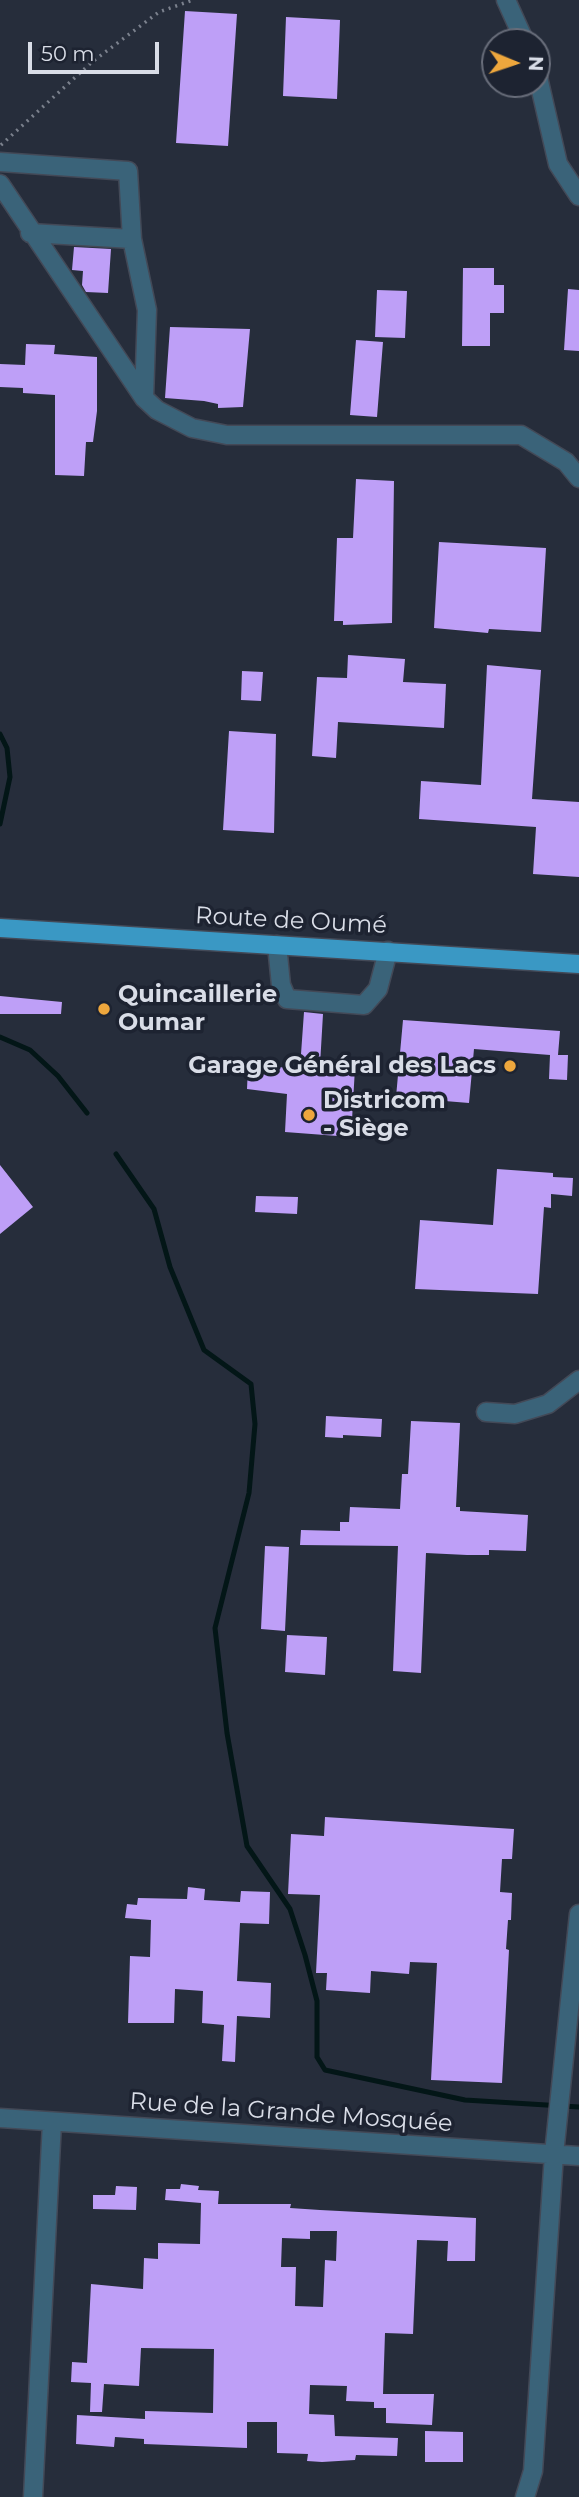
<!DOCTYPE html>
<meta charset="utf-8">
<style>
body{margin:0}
#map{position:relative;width:579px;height:2497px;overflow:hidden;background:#262d3b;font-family:Montserrat,sans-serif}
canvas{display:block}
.north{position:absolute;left:481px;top:28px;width:70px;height:70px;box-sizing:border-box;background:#1d2331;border:2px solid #686d7a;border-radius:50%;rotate:92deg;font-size:19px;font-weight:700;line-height:28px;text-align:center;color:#d9dde7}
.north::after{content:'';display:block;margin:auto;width:24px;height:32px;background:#eea73d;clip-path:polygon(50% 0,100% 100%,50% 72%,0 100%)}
.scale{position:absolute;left:28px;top:42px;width:131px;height:32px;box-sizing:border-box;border:4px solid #d9dde7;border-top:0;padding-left:9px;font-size:21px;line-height:24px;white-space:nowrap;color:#d9dde7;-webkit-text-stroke:5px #1d2331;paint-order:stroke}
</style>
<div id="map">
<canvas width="579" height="2497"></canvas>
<div class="north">N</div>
<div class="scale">50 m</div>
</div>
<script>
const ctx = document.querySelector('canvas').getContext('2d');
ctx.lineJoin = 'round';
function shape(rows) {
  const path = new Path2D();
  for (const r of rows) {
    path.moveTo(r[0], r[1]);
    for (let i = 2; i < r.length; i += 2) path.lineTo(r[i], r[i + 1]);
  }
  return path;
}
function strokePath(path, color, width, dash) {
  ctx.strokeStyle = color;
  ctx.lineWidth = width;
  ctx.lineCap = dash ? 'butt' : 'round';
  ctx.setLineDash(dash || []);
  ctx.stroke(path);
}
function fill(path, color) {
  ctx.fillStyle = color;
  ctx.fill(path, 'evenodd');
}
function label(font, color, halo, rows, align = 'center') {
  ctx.font = font + ' Montserrat,sans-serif';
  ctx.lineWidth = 7;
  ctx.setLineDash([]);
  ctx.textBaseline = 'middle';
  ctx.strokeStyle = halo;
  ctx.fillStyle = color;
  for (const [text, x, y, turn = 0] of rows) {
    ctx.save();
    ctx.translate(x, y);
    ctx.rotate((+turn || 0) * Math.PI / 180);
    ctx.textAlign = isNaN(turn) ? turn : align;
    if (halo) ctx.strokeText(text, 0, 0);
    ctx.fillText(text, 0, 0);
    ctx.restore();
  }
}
strokePath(shape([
 [0,734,7,748,10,777,0,824],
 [0,1037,30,1050,58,1076,87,1113],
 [116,1154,154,1209,170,1267,204,1350,251,1384,255,1424,249,1493,215,1628,227,1733,247,1846,290,1909,305,1955,317,2001,317,2057,325,2070,465,2100,579,2107]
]), '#031617', 5);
fill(shape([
 [185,11,237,14,228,146,176,143],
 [286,17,340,20,337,99,283,96],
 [74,247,111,249,108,293,86,292,82,285,83,271,72,270],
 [463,268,494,268,494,285,504,285,504,313,490,313,490,346,462,346],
 [568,289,579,290,579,351,564,350],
 [377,290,407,291,405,338,375,337],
 [170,327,250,329,243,407,218,408,218,404,204,401,165,398],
 [356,340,383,342,377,417,350,415],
 [26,344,55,345,54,354,97,357,97,411,93,442,86,442,84,476,55,475,55,395,23,393,23,388,0,387,0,364,25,365],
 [356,479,394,481,392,623,343,625,343,621,334,621,337,538,353,538],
 [439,542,546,548,541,632,489,629,488,633,434,628],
 [348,655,405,659,403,682,446,684,444,728,338,722,336,758,312,756,317,677,347,678],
 [487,665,541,670,532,799,579,802,579,877,533,874,536,827,419,819,421,781,481,785],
 [242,671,263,672,261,701,241,700],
 [229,731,276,734,274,833,223,830],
 [0,996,62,1002,61,1014,0,1014],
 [304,1012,323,1014,320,1065,355,1068,351,1137,285,1132,287,1094,247,1089,248,1066,300,1068],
 [403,1020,560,1031,558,1055,568,1055,567,1080,549,1079,550,1055,474,1049,469,1103,396,1097],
 [0,1165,33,1207,0,1234],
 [497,1169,553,1173,553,1177,573,1178,572,1196,551,1194,551,1208,544,1207,538,1294,415,1289,420,1220,493,1225],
 [256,1196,298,1197,297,1214,255,1212],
 [326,1416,382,1419,381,1437,343,1435,343,1438,325,1437],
 [411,1421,460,1423,456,1507,460,1507,460,1511,528,1515,526,1551,489,1550,489,1555,467,1555,426,1553,421,1673,393,1671,398,1546,300,1545,301,1530,340,1531,340,1522,349,1522,350,1507,400,1509,402,1474,408,1474],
 [265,1546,289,1547,285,1631,261,1629],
 [287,1635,327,1637,325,1675,285,1672],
 [325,1817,514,1829,512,1859,502,1859,500,1892,512,1893,511,1920,508,1920,506,1949,509,1950,502,2083,431,2080,437,1963,410,1962,409,1974,371,1971,370,1993,326,1990,327,1973,316,1973,320,1895,288,1894,291,1834,324,1836],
 [188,1887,205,1889,204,1900,240,1902,241,1891,270,1892,269,1924,240,1923,237,1981,271,1983,270,2018,237,2016,235,2062,222,2061,224,2025,202,2023,203,1991,175,1989,174,2023,128,2023,130,1956,150,1957,151,1920,125,1918,127,1904,137,1905,138,1898,187,1899],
 [181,2184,199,2186,198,2190,219,2191,218,2204,291,2204,290,2208,320,2210,476,2218,475,2261,447,2261,448,2241,417,2240,413,2334,385,2333,383,2394,434,2394,432,2425,386,2423,386,2408,374,2408,374,2402,346,2401,347,2386,310,2385,309,2414,334,2415,335,2436,398,2438,397,2456,356,2455,355,2460,322,2462,307,2461,308,2454,277,2453,277,2422,247,2422,247,2448,144,2444,144,2439,115,2437,114,2447,76,2444,77,2415,145,2419,145,2411,213,2413,214,2349,141,2348,139,2386,104,2384,102,2412,90,2412,91,2383,71,2382,72,2362,87,2363,91,2284,143,2289,144,2258,158,2259,158,2243,200,2244,201,2203,165,2200,166,2189,180,2189],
 [310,2231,337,2231,336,2261,325,2260,323,2307,295,2306,296,2267,281,2267,282,2238,310,2239],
 [116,2186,137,2187,136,2210,93,2209,93,2195,115,2195],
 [425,2431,463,2432,463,2462,425,2462]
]), '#be9ff7');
const minor = shape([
 [506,0,525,42],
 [537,73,558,164,579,196],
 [0,162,128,171,132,239,147,310,144,398],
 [0,184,144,398,157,410,192,428,227,435,521,435,566,462,579,478],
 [30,233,132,239],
 [277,945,281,985,287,999,364,1005,378,989,388,951],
 [486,1412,515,1414,548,1404,579,1380],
 [0,2118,579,2156],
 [33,2497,52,2122],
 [525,2497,533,2471,554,2154,579,1914]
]);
const major = shape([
 [0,928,579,964]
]);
strokePath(minor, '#434957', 21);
strokePath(major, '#434957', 21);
strokePath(shape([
 [1,145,92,62,159,12,193,0]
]), '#7b818d', 3.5, [2, 5]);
strokePath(minor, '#3a6379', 18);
strokePath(major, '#3a98c4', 18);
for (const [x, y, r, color] of [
 [104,1009,7,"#eea73d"],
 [510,1066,7,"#eea73d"],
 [309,1115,7,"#eea73d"]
]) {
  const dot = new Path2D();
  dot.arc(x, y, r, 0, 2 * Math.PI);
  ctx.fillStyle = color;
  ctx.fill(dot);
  strokePath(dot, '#1d2331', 2.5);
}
label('24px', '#d9dde7', '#1d2331', [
 ["Route de Oumé",291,921,3],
 ["Rue de la Grande Mosquée",291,2113,4]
]);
label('bold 24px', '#d9dde7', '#1d2331', [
 ["Quincaillerie",118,995],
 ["Oumar",118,1023],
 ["Garage Général des Lacs",496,1066,"right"],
 ["Districom",323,1101],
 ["- Siège",323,1129]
], 'left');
</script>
